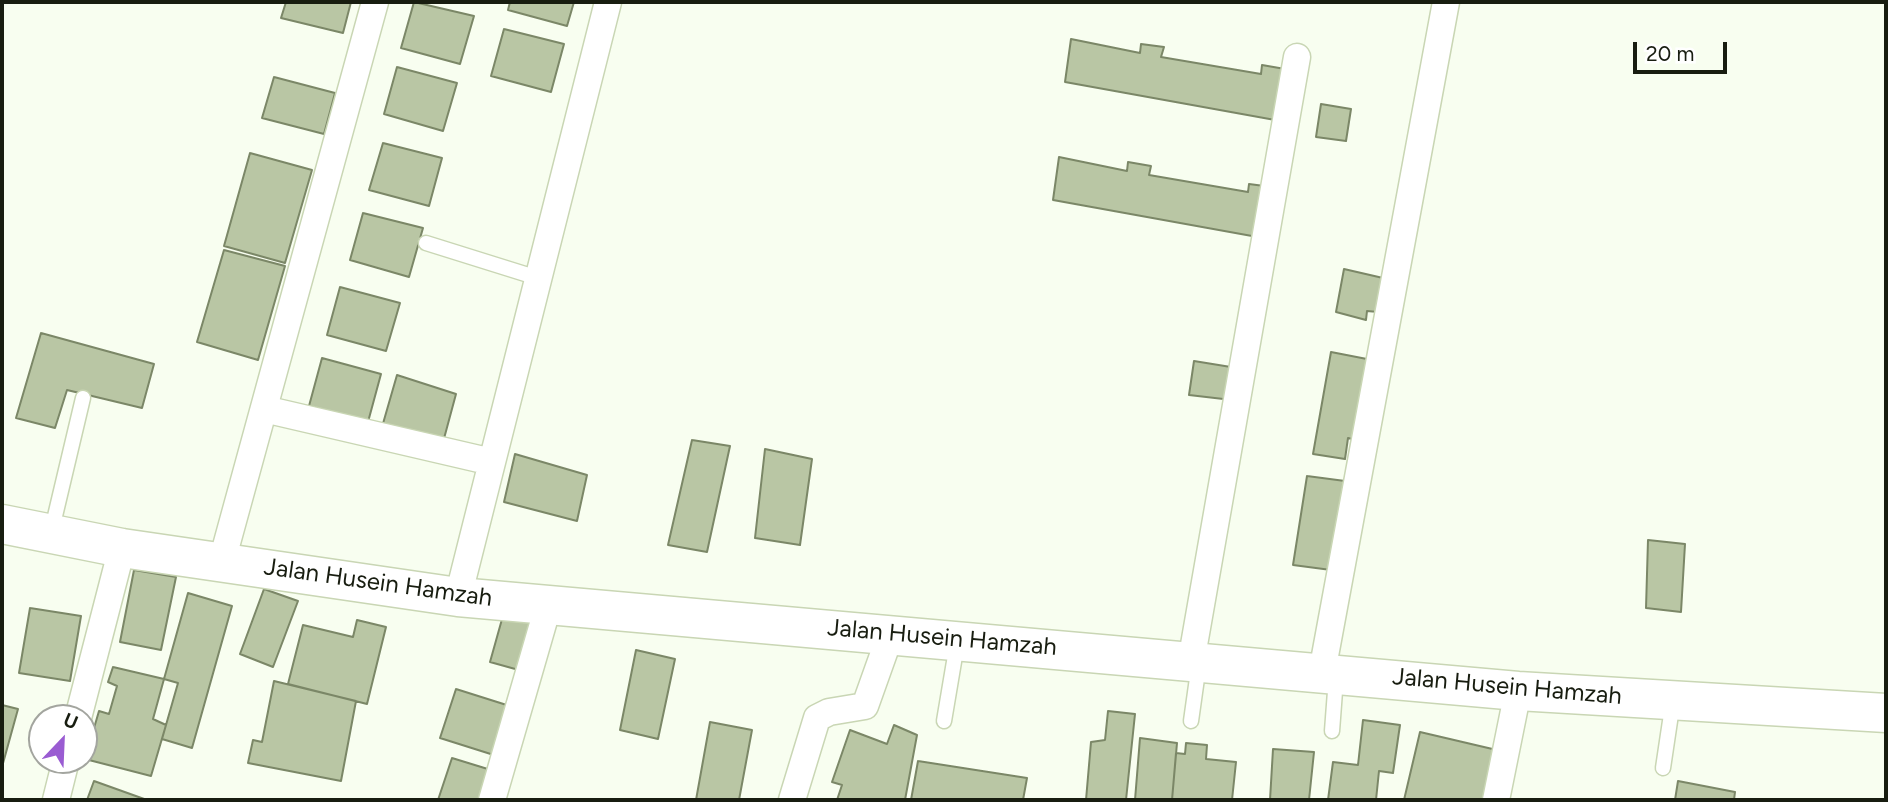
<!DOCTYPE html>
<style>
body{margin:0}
#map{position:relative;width:1888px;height:802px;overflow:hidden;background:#f8fef0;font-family:Figtree,sans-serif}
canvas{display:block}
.frame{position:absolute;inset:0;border:4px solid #181d10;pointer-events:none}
.north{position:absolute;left:28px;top:704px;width:70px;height:70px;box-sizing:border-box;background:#fff;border:2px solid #a3a59f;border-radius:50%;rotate:23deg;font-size:19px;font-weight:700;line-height:28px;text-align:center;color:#181d10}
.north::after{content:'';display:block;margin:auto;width:24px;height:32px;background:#9a5cd2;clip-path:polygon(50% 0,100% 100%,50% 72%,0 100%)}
.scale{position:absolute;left:1633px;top:42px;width:94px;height:32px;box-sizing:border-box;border:4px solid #181d10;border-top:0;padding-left:9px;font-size:21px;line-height:24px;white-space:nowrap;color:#181d10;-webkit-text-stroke:5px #fff;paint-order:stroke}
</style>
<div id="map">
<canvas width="1888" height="802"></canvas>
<div class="frame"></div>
<div class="north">U</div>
<div class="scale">20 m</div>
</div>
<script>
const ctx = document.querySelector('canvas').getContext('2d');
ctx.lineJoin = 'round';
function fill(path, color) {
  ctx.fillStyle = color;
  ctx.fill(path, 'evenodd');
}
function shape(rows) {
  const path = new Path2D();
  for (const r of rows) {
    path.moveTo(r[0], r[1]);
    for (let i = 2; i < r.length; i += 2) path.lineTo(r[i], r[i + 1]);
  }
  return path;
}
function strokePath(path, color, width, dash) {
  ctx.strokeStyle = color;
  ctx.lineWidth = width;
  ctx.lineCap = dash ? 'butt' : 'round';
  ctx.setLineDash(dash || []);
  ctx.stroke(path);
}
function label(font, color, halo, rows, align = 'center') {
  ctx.font = font + ' Figtree,sans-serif';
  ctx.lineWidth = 5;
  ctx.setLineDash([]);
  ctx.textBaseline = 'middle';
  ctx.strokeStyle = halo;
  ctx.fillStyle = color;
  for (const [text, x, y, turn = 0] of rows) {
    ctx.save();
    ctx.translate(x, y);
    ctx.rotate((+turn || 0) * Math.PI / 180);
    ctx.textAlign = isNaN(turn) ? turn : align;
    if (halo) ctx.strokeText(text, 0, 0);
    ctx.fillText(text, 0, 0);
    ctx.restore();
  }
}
const building = shape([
 [286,2,351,2,343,33,281,18,286,2],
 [414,2,474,16,460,64,401,48,414,2],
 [510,2,574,2,567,26,508,10,510,2],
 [504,29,564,44,551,92,491,76,504,29],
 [1071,39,1140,53,1141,44,1164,47,1161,57,1261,74,1262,65,1285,69,1275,120,1065,82,1071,39],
 [397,67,457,83,443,131,384,114,397,67],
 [274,77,335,93,324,134,262,118,274,77],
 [1321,104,1351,109,1346,141,1316,137,1321,104],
 [383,143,442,158,429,206,369,190,383,143],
 [250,153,312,170,285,263,224,246,250,153],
 [1059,157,1127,171,1128,162,1151,166,1149,175,1248,192,1249,184,1272,187,1263,238,1053,200,1059,157],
 [363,213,423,228,409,277,350,260,363,213],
 [224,250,285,266,258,360,197,342,224,250],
 [1344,269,1383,278,1378,312,1367,311,1366,320,1336,312,1344,269],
 [340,287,400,303,386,351,327,335,340,287],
 [41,333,154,364,142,408,67,390,55,428,16,418,41,333],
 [1331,352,1372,360,1360,441,1348,438,1345,459,1313,454,1331,352],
 [322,358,381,374,368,422,309,406,322,358],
 [1194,361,1237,368,1232,400,1189,395,1194,361],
 [397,375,456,394,442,446,382,427,397,375],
 [692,440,730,446,707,552,668,545,692,440],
 [765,449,812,459,800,545,755,538,765,449],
 [515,454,587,475,577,521,504,502,515,454],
 [1307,476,1345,481,1331,570,1293,565,1307,476],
 [1648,540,1685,544,1681,612,1646,608,1648,540],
 [134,570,176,577,161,650,120,642,134,570],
 [264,589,298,601,273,667,240,654,264,589],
 [188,593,232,606,192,748,162,739,178,683,164,679,188,593],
 [30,608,81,616,70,681,19,673,30,608],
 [504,612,540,622,526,672,490,662,504,612],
 [357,620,386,627,367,704,288,684,303,625,353,637,357,620],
 [636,650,675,659,658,739,620,730,636,650],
 [113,667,164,679,153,719,166,725,151,776,85,759,99,711,109,714,117,686,108,682,113,667],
 [274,681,356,701,341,781,248,763,253,740,262,742,274,681],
 [456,689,513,707,497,756,440,738,456,689],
 [2,705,18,709,2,767,2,705],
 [1108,711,1135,714,1126,800,1086,800,1091,742,1105,740,1108,711],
 [1363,720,1400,725,1393,773,1379,771,1376,800,1328,800,1333,762,1358,765,1363,720],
 [710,722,752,730,739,800,696,800,710,722],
 [894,725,917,735,905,800,837,800,842,785,832,782,850,730,887,744,894,725],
 [1420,732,1501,751,1489,800,1404,800,1420,732],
 [1140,738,1177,743,1172,800,1135,800,1140,738],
 [1186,743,1207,745,1206,759,1236,762,1232,800,1172,800,1176,753,1185,754,1186,743],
 [1273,749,1314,752,1309,800,1270,800,1273,749],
 [452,758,491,770,481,800,438,800,452,758],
 [918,761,1027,778,1023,800,911,800,918,761],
 [94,781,147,800,87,800,94,781],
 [1678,781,1735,792,1734,800,1675,800,1678,781]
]);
fill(building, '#b9c6a4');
strokePath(building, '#7b8767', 2);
const lane = shape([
 [426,243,538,278],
 [51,533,83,398],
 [944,721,957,644],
 [1191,721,1199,664],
 [1332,731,1336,678],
 [1663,768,1673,701]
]);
const street = shape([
 [264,409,492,462],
 [222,561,375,2],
 [458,597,608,2],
 [1191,662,1297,57],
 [1322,672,1446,2],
 [78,718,122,548],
 [56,800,66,760],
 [492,800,549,603],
 [792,800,817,718,829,712,865,706,891,633],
 [1496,800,1518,691]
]);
const secondary = shape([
 [2,524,122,548,458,597,1518,691,1886,713]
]);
strokePath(lane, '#c9d6b4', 17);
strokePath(street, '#c9d6b4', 29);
strokePath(secondary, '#c9d6b4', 41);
strokePath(lane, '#fff', 14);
strokePath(street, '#fff', 26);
strokePath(secondary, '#fff', 38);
label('24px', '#181d10', '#fff', [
 ["Jalan Husein Hamzah",378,583,8],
 ["Jalan Husein Hamzah",942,638,5],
 ["Jalan Husein Hamzah",1507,687,5]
]);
</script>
